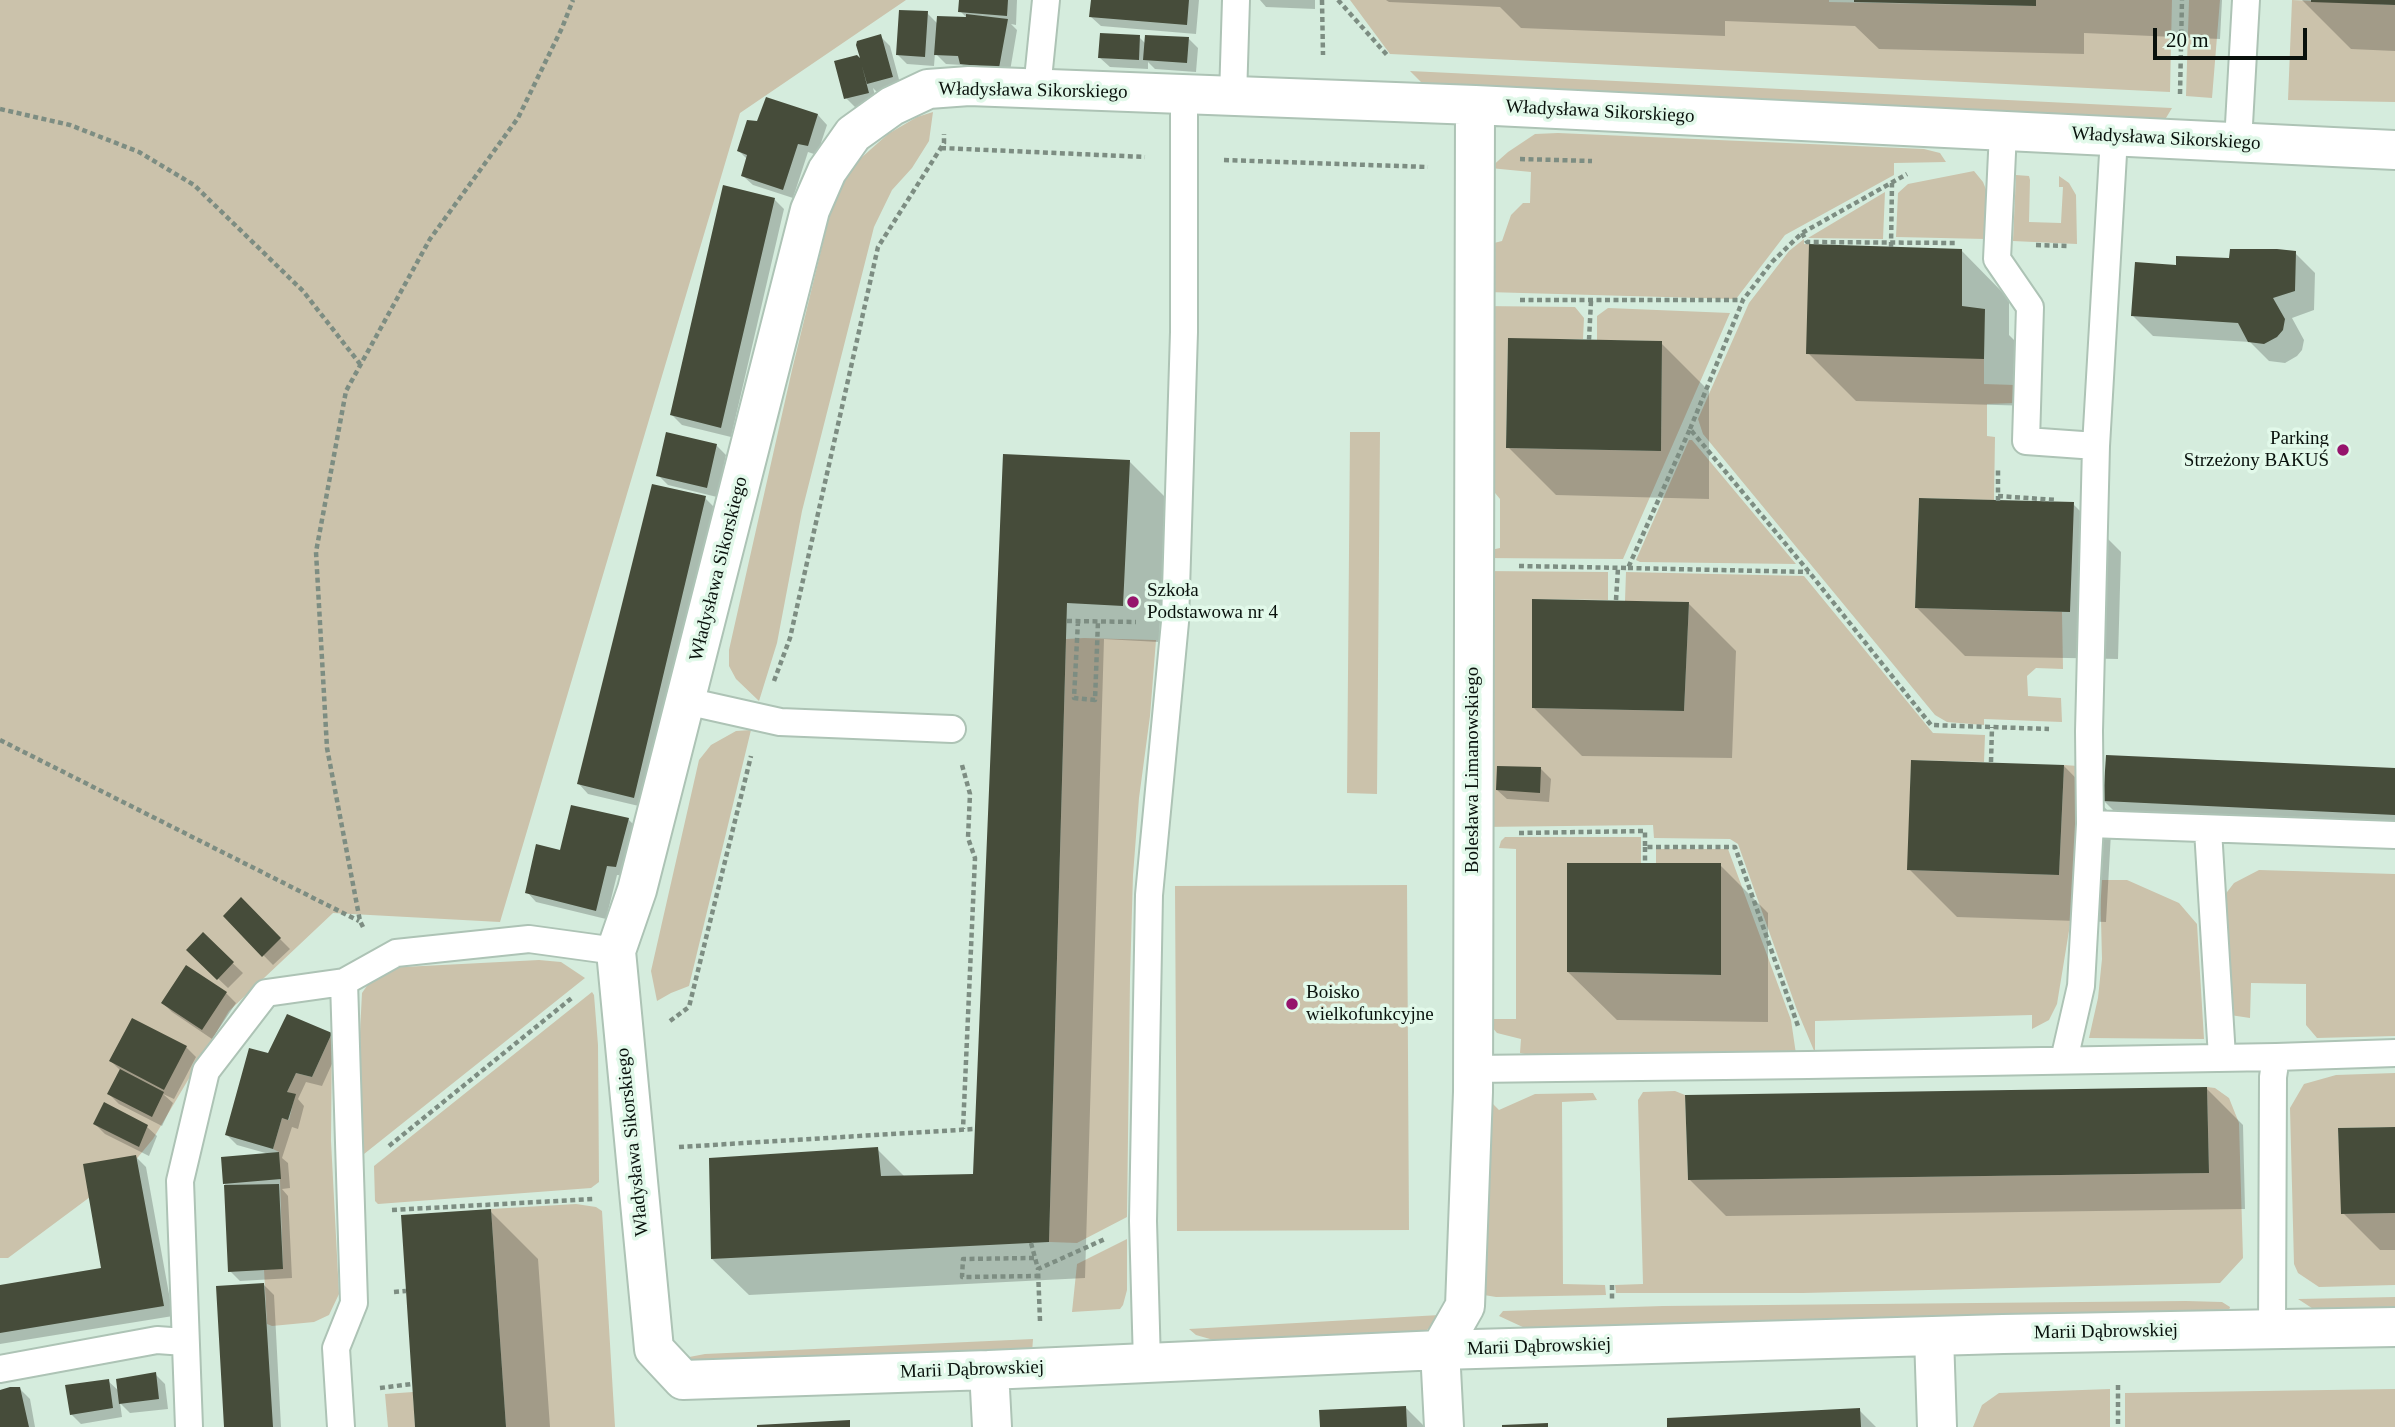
<!DOCTYPE html>
<meta charset="utf-8">
<style>
body{margin:0}
#map{position:relative;width:2395px;height:1427px;overflow:hidden;background:#d5ecdd;font-family:Georgia,serif}
canvas{display:block}
.scale{position:absolute;left:2153px;top:28px;width:154px;height:32px;box-sizing:border-box;border:4px solid #09110c;border-top:0;padding-left:9px;font-size:21px;line-height:24px;white-space:nowrap;color:#09110c;-webkit-text-stroke:5px #e2f9ea;paint-order:stroke}
</style>
<div id="map">
<canvas width="2395" height="1427"></canvas>
<div class="scale">20 m</div>
</div>
<script>
const ctx = document.querySelector('canvas').getContext('2d');
ctx.lineJoin = 'round';
function fill(path, color) {
  ctx.fillStyle = color;
  ctx.fill(path, 'evenodd');
}
function shape(rows) {
  const path = new Path2D();
  for (const r of rows) {
    path.moveTo(r[0], r[1]);
    for (let i = 2; i < r.length; i += 2) path.lineTo(r[i], r[i + 1]);
  }
  return path;
}
function strokePath(path, color, width, dash) {
  ctx.strokeStyle = color;
  ctx.lineWidth = width;
  ctx.lineCap = dash ? 'butt' : 'round';
  ctx.setLineDash(dash || []);
  ctx.stroke(path);
}
function label(font, color, halo, rows, align = 'center') {
  ctx.font = font + ' Georgia,serif';
  ctx.lineWidth = 7;
  ctx.setLineDash([]);
  ctx.textBaseline = 'middle';
  ctx.strokeStyle = halo;
  ctx.fillStyle = color;
  for (const [text, x, y, turn = 0] of rows) {
    ctx.save();
    ctx.translate(x, y);
    ctx.rotate((+turn || 0) * Math.PI / 180);
    ctx.textAlign = isNaN(turn) ? turn : align;
    if (halo) ctx.strokeText(text, 0, 0);
    ctx.fillText(text, 0, 0);
    ctx.restore();
  }
}
fill(shape([
 [0,0,906,0,740,113,500,922,333,913,229,1011,153,1139,129,1168,8,1258,0,1258],
 [1350,0,1829,0,1829,2,2036,6,2036,0,2172,0,2170,92,1390,54],
 [2189,0,2220,0,2212,98,2186,96],
 [2292,0,2395,5,2395,102,2288,100],
 [1410,71,2172,108,2163,123,1425,86],
 [933,112,929,141,912,168,892,190,874,227,802,511,777,643,759,701,736,679,729,666,729,650,792,370,833,201,843,179,861,158,888,134,917,117],
 [1558,133,1924,149,1940,153,1946,162,1894,163,1894,175,1785,235,1736,299,1487,292,1490,244,1502,241,1511,215,1523,203,1530,203,1531,172,1490,168,1508,152,1535,134],
 [1974,171,1983,182,1987,192,1986,239,1896,237,1898,193,1908,184],
 [2016,175,2029,176,2030,180,2029,222,2061,223,2063,187,2059,187,2059,176,2069,183,2076,195,2077,244,2013,241],
 [1885,192,1883,239,1808,238],
 [1804,239,1804,244,1809,244,1984,359,1984,384,2016,385,2015,403,1987,404,1987,436,1995,437,1994,500,1919,498,1915,608,2062,612,2063,669,2036,668,2027,676,2028,696,2061,698,2062,722,1984,719,1984,725,1947,722,1935,715,1703,434,1698,419,1749,303,1789,251],
 [1481,306,1575,307,1584,318,1583,339,1508,339,1506,448,1661,451,1662,341,1597,340,1597,316,1608,308,1730,313,1623,559,1482,558,1481,552,1500,548,1500,499,1481,476],
 [1350,432,1380,432,1377,794,1347,793],
 [1689,440,1692,440,1796,564,1640,562,1636,560],
 [1482,571,1608,572,1608,600,1532,599,1532,708,1684,711,1689,602,1625,601,1626,572,1804,576,1933,733,1985,735,1984,762,1911,760,1908,870,2059,875,2064,765,2078,766,2076,888,2057,1004,2049,1020,2032,1029,2032,1015,1815,1021,1815,1053,1797,1010,1738,844,1730,839,1654,838,1653,825,1480,827],
 [1084,638,1156,640,1150,716,1139,798,1133,875,1130,979,1127,1217,1077,1243,1049,1242,1066,639],
 [751,730,689,986,671,993,657,1001,651,971,699,760,711,745,736,731],
 [1505,837,1641,837,1641,863,1567,863,1567,972,1721,975,1721,863,1656,863,1656,849,1728,849,1791,1020,1796,1054,1545,1058,1520,1053,1521,1039,1497,1033,1490,1025,1490,1019,1516,1019,1516,849,1499,848,1501,841],
 [2259,870,2395,874,2395,1036,2317,1038,2306,1025,2306,984,2251,983,2250,1018,2230,1015,2224,896,2234,883],
 [2100,880,2127,880,2179,903,2197,924,2204,1039,2089,1038,2098,998,2102,959],
 [1407,885,1409,1230,1177,1231,1175,886],
 [539,960,561,962,585,978,359,1158,360,1032,362,993,373,977,384,968],
 [592,992,594,995,598,1045,599,1182,591,1188,378,1204,375,1201,374,1166],
 [332,1033,331,1141,339,1294,329,1315,314,1322,272,1326,267,1324,264,1270,283,1268,279,1152,273,1149,282,1118,289,1120,295,1095,287,1092,296,1073,312,1077],
 [2395,1073,2395,1127,2338,1128,2342,1214,2395,1213,2395,1285,2319,1287,2298,1273,2294,1264,2290,1108,2304,1084,2336,1075],
 [2207,1087,2215,1088,2229,1098,2239,1123,2243,1258,2220,1283,1803,1293,1616,1293,1615,1285,1643,1284,1638,1100,1643,1092,1675,1091,1685,1095,1688,1180,2209,1173],
 [1593,1093,1597,1100,1562,1102,1563,1284,1605,1285,1606,1295,1496,1297,1484,1295,1487,1113,1493,1104,1499,1110,1535,1094],
 [576,1204,596,1207,602,1211,615,1427,506,1427,491,1209],
 [1127,1239,1127,1290,1123,1305,1120,1309,1072,1312,1077,1264],
 [2395,1297,2395,1318,2321,1314,2298,1299],
 [2186,1301,2222,1302,2230,1307,2226,1320,1527,1329,1499,1316,1503,1311,1663,1306],
 [1440,1315,1433,1325,1422,1334,1224,1343,1196,1335,1189,1329],
 [1033,1339,1032,1353,710,1370,684,1358,705,1354],
 [2110,1389,2110,1427,1973,1427,1982,1405,1999,1393],
 [2395,1389,2395,1427,2125,1427,2125,1393],
 [413,1392,415,1427,388,1427,385,1394]
]), '#cbc2ab');
fill(shape([
 [961,0,1017,0,1016,25,1011,24,1017,30,1009,77,971,73,962,65,946,64,935,53,934,66,907,64,897,54,927,13,938,24,968,19,960,11],
 [1092,0,1199,0,1196,34,1101,26,1091,17],
 [1260,0,1315,0,1315,9,1266,7],
 [1386,0,2222,0,2220,39,2084,33,2084,54,1879,49,1855,26,1725,21,1725,36,1521,28,1500,7,1389,2],
 [2302,0,2395,0,2395,51,2351,49],
 [880,36,890,46,901,87,878,93,873,88,877,103,856,108,846,98,836,62,864,64],
 [1139,37,1146,44,1189,39,1198,48,1196,72,1155,69,1148,62,1148,69,1110,67,1100,58],
 [818,115,827,125,817,155,808,152,793,198,753,185,743,176,747,159,739,151,758,123],
 [774,199,784,209,731,437,682,425,672,415],
 [1961,250,2009,299,2009,335,2033,359,2032,406,1856,401,1808,353],
 [2295,253,2315,273,2314,310,2292,318,2304,340,2302,350,2297,356,2285,363,2269,361,2250,342,2153,336,2133,316,2178,267],
 [1661,343,1709,391,1709,499,1556,495,1508,447],
 [716,445,726,455,717,497,668,485,658,475],
 [1005,456,1129,461,1166,498,1159,642,1104,639,1085,1278,749,1295,712,1259,877,1149,905,1177,974,1176],
 [705,498,715,508,643,807,588,794,579,784],
 [2073,504,2121,552,2118,659,1965,656,1917,608],
 [1688,603,1736,651,1732,758,1582,756,1534,708],
 [2064,766,2112,815,2106,922,1957,917,1909,869],
 [1541,769,1551,779,1549,802,1507,799,1497,790],
 [2395,770,2395,823,2114,811,2104,801],
 [628,819,638,829,626,876,617,875,606,919,536,902,527,892,562,852],
 [1720,865,1768,913,1768,1022,1617,1020,1568,972],
 [241,900,290,949,273,965,225,916],
 [203,935,243,973,228,988,188,950],
 [226,993,236,1003,212,1039,172,1012,163,1003],
 [331,1034,341,1044,322,1086,306,1082,298,1099,304,1106,298,1129,292,1127,282,1158,288,1163,290,1188,282,1189,288,1196,292,1278,240,1281,230,1271,225,1183,269,1154,237,1145,227,1135,269,1055],
 [186,1047,196,1057,174,1099,163,1094,173,1103,162,1126,119,1104,109,1094,121,1071,111,1061],
 [2206,1088,2243,1125,2245,1209,1726,1216,1689,1179],
 [104,1104,147,1127,157,1136,149,1156,105,1134,95,1124],
 [2395,1128,2395,1250,2380,1250,2343,1213],
 [136,1157,146,1167,173,1316,0,1344,0,1286,103,1269],
 [490,1211,538,1259,550,1427,417,1427],
 [264,1285,274,1295,281,1427,226,1427],
 [155,1374,165,1384,168,1409,130,1413,120,1403,122,1417,81,1424,71,1414,108,1381,119,1391],
 [20,1389,30,1399,35,1427,0,1427,0,1391],
 [1406,1408,1425,1427,1321,1427],
 [1859,1410,1876,1427,1669,1427]
]), '#0003');
fill(shape([
 [959,0,1008,0,1007,16,958,12],
 [1091,0,1189,0,1187,25,1089,17],
 [1854,0,2036,0,2036,6,1854,2],
 [2311,0,2395,0,2395,5,2311,2],
 [899,10,928,11,925,57,896,55],
 [966,14,1008,19,999,68,960,64,958,56,934,55,937,16,966,17],
 [1100,33,1140,35,1139,60,1098,58],
 [881,34,893,77,867,84,862,66,869,93,844,99,834,61,857,55,860,58,856,45,857,41],
 [1145,35,1189,37,1187,63,1143,60],
 [766,97,818,114,808,146,798,144,783,190,741,176,747,155,737,151,747,120,757,121],
 [723,185,775,198,721,428,670,415],
 [1809,244,1962,249,1962,306,1985,309,1984,359,1806,354],
 [2230,249,2277,249,2296,251,2295,291,2273,298,2285,319,2283,330,2277,337,2264,344,2248,342,2238,323,2131,316,2135,262,2176,265,2176,256,2229,258],
 [1508,338,1662,341,1661,451,1506,448],
 [666,432,717,444,707,488,656,476],
 [1003,454,1130,460,1123,606,1067,603,1049,1242,711,1259,709,1158,878,1147,881,1176,973,1174],
 [652,484,706,496,634,798,577,784],
 [1919,498,2074,502,2070,612,1915,608],
 [1532,599,1689,602,1684,711,1532,708],
 [2106,755,2395,768,2395,815,2103,801],
 [1911,760,2064,765,2059,875,1907,870],
 [1497,766,1541,767,1540,793,1496,790],
 [571,805,629,818,616,867,607,866,596,911,525,893,536,844,560,850],
 [1567,863,1721,863,1721,975,1567,972],
 [241,897,281,938,262,957,223,916],
 [203,932,234,962,217,980,186,950],
 [186,965,227,992,202,1030,161,1003],
 [287,1014,332,1033,312,1077,296,1073,287,1092,296,1094,288,1120,282,1118,273,1149,225,1135,249,1048,268,1053],
 [132,1018,187,1046,164,1090,109,1061],
 [120,1069,164,1092,152,1117,107,1094],
 [2207,1087,2209,1173,1688,1180,1685,1095],
 [104,1102,148,1125,139,1147,93,1124],
 [2395,1127,2395,1213,2341,1214,2338,1128],
 [279,1152,281,1179,223,1184,221,1157],
 [136,1155,164,1306,0,1333,0,1285,101,1268,83,1164],
 [279,1184,283,1269,228,1272,224,1185],
 [491,1209,506,1427,415,1427,401,1215],
 [264,1283,273,1427,224,1427,216,1286],
 [156,1372,159,1399,119,1404,116,1379],
 [109,1379,113,1408,70,1415,65,1385],
 [10,1387,20,1387,29,1427,0,1427,0,1390],
 [1406,1406,1407,1427,1320,1427,1319,1410],
 [1860,1408,1861,1427,1667,1427,1667,1418],
 [850,1420,850,1427,757,1427,757,1425],
 [1548,1423,1548,1427,1502,1427,1502,1425]
]), '#464c3a');
const service = shape([
 [1037,89,1046,0],
 [1233,97,1236,0],
 [2003,132,1997,259,2030,307,2026,441,2096,446],
 [2238,142,2246,0],
 [686,701,780,722,952,729],
 [2090,824,2395,835],
 [2208,830,2222,1057],
 [2064,1060,2081,986,2090,824,2089,731,2096,446,2114,137],
 [1473,1069,1808,1065,2276,1057,2395,1053],
 [2272,1328,2273,1077,2276,1057],
 [1147,1363,1143,1221,1149,895,1175,622,1184,332,1184,95],
 [0,1369,157,1340,185,1342],
 [189,1427,180,1181,206,1071,266,993,344,982],
 [341,1427,336,1348,354,1303,344,982,396,953,529,939,616,951]
]);
const minor = shape([
 [2395,150,1475,105,969,86,928,89,892,106,853,134,827,171,810,210,637,890,616,951,654,1349,683,1380,989,1370,1440,1350,2003,1334,2395,1327],
 [1934,1336,1937,1427],
 [989,1370,992,1427],
 [1444,1427,1440,1350,1465,1306,1473,1092,1475,105]
]);
strokePath(service, '#adc3b5', 30);
strokePath(minor, '#adc3b5', 42);
strokePath(shape([
 [1322,0,1323,55],
 [1338,0,1387,55],
 [2180,94,2182,0],
 [0,109,70,125,139,152,194,185,303,291,360,364],
 [941,148,1145,157],
 [1520,159,1592,161],
 [1224,160,1428,167],
 [1802,233,1807,242,1957,243],
 [2036,245,2069,246],
 [1891,247,1892,183],
 [1520,300,1743,300],
 [1589,340,1591,301],
 [1690,429,1743,300,1772,262,1802,233,1907,174],
 [1998,496,2057,500],
 [1998,501,1998,469],
 [1519,566,1628,568,1690,429,1809,572,1931,725,2049,729],
 [1628,568,1809,572],
 [1616,600,1618,568],
 [1067,621,1136,622],
 [1078,621,1074,698,1095,700,1098,621],
 [774,681,790,638,878,247,944,143,944,134],
 [0,740,359,921],
 [1991,762,1992,727],
 [962,765,970,794,968,838,975,858,963,1129],
 [1519,833,1645,831,1645,847,1735,847,1798,1026],
 [1645,847,1645,863],
 [363,927,360,921,327,748,316,552,346,391,430,239,518,118,562,28,573,0],
 [670,1021,689,1007,751,756],
 [389,1146,573,997],
 [679,1147,974,1129],
 [392,1210,593,1199],
 [1031,1243,1038,1269],
 [1034,1258,963,1259,962,1277,1038,1276],
 [1612,1285,1612,1299],
 [394,1292,406,1291],
 [1040,1321,1038,1269,1105,1239],
 [2118,1385,2118,1427],
 [380,1388,412,1384]
]), '#7d8d82', 4.5, [5, 3.5]);
strokePath(service, '#fff', 26);
strokePath(minor, '#fff', 38);
for (const [x, y, r, color] of [
 [2343,450,7,"#96146c"],
 [1133,602,7,"#96146c"],
 [1292,1004,7,"#96146c"]
]) {
  const dot = new Path2D();
  dot.arc(x, y, r, 0, 2 * Math.PI);
  ctx.fillStyle = color;
  ctx.fill(dot);
  strokePath(dot, '#e2f9ea', 2.5);
}
label('19px', '#09110c', '#e2f9ea', [
 ["Władysława Sikorskiego",1033,91,1],
 ["Władysława Sikorskiego",1600,112,3],
 ["Władysława Sikorskiego",2166,139,3],
 ["Władysława Sikorskiego",719,569,-76],
 ["Bolesława Limanowskiego",1473,770,-90],
 ["Władysława Sikorskiego",633,1142,-96],
 ["Marii Dąbrowskiej",2106,1332,-1],
 ["Marii Dąbrowskiej",1539,1347,-2],
 ["Marii Dąbrowskiej",972,1370,-2]
]);
label('19px', '#09110c', '#e2f9ea', [
 ["Parking",2329,439,"right"],
 ["Strzeżony BAKUŚ",2329,461,"right"],
 ["Szkoła",1147,591],
 ["Podstawowa nr 4",1147,613],
 ["Boisko",1306,993],
 ["wielkofunkcyjne",1306,1015]
], 'left');
</script>
